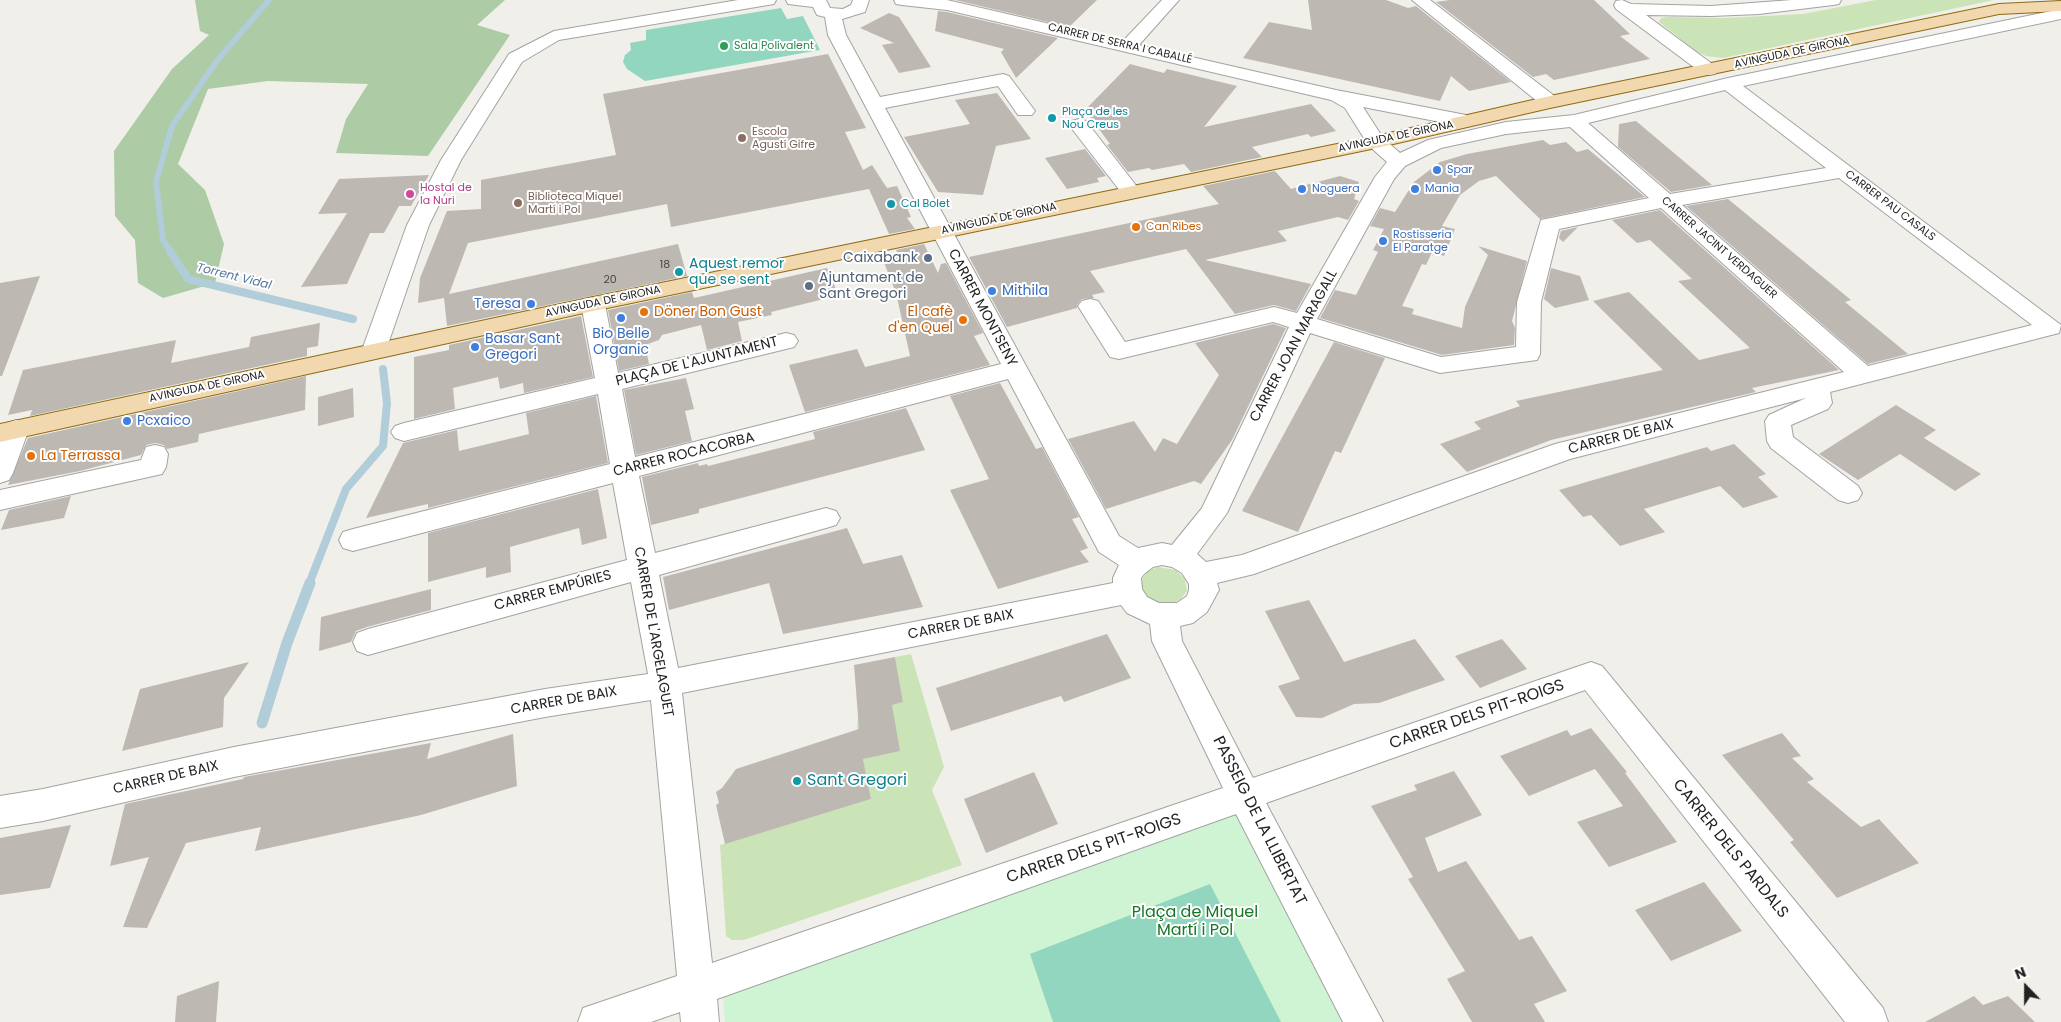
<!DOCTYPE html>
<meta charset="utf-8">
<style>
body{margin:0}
#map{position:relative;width:2061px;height:1022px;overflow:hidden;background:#f1efea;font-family:Poppins,sans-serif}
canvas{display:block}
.north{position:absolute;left:2001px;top:962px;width:50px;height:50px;-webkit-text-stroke:4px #fff;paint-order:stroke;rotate:338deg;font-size:14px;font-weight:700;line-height:20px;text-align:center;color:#222}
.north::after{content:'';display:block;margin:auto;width:18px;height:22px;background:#222;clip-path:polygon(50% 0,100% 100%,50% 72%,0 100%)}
</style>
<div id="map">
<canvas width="2061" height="1022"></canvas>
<div class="north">N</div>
</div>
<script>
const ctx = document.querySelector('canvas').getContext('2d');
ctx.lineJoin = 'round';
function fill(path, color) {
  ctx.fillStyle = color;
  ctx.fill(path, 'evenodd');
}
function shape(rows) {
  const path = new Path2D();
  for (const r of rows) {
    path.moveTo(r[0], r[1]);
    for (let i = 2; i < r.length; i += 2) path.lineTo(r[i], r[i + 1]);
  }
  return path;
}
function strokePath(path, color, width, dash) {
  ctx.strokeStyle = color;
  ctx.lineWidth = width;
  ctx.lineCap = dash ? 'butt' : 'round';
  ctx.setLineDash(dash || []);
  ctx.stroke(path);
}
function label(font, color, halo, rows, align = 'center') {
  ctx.font = font + ' Poppins,sans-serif';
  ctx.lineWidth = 4;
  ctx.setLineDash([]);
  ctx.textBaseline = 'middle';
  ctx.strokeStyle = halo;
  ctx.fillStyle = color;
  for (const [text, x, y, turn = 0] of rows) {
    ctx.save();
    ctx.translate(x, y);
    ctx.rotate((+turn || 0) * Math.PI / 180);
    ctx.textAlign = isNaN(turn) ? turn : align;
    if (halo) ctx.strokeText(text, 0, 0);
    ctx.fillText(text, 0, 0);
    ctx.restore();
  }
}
fill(shape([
 [1876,0,1994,0,1723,58,1706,56,1697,52,1659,22,1661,18,1667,17,1725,18,1803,14],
 [1158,567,1176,570,1185,579,1187,591,1180,600,1172,603,1158,603,1145,595,1141,588,1142,579,1148,571],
 [911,654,944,767,932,790,962,865,744,940,732,940,726,936,720,845,871,799,857,730,858,713,903,702,895,657]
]), '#cbe4b7');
fill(shape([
 [195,0,505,0,477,25,510,35,428,156,336,153,346,119,368,84,268,81,208,89,178,164,205,190,224,244,215,283,163,298,138,283,135,240,115,216,114,151,172,69,209,35,200,31]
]), '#adcba4');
fill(shape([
 [1245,797,1364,1022,725,1022,723,997]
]), '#cef4d3');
fill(shape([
 [781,8,787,19,803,16,820,50,645,81,627,69,623,62,625,55,631,50,630,43,646,40,646,30],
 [1210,884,1281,1022,1053,1022,1030,954]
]), '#92d6bf');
strokePath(shape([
 [171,252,163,240,156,182,172,126,216,62,269,0]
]), '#b0cdd9', 6);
strokePath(shape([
 [170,251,188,279,353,319],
 [309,584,346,489,383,446,387,403,383,369]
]), '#b0cdd9', 8);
strokePath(shape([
 [262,723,287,643,310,583]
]), '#b0cdd9', 11);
fill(shape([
 [955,0,1097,0,1069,27],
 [1308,0,1386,0,1408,8,1416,6,1511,82,1469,91,1451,76,1440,101,1243,58,1269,22,1312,30],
 [1450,0,1594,0,1630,34,1620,36,1650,59,1554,80,1546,74,1533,77,1436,2],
 [938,11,947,12,1058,38,1016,78,1001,52,1004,49,935,31],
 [889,13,899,17,931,67,899,73,882,45,894,43,860,28],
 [828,54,866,128,845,132,863,170,872,165,887,188,897,186,911,217,907,218,915,229,889,234,869,189,671,227,667,204,468,243,449,294,678,244,687,276,447,326,444,298,418,303,420,278,447,211,481,209,481,180,616,155,603,94],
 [1130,64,1164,73,1167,69,1237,86,1204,127,1311,104,1336,131,1311,137,1308,134,1252,147,1262,157,1191,172,1184,164,1152,170,1149,168,1128,172,1107,145,1110,144,1085,110],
 [997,93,1031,139,996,146,983,195,938,192,904,137,970,124,955,100],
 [1636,121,1712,185,1671,192,1618,147,1619,124],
 [1543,140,1550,145,1566,142,1577,152,1588,149,1645,197,1540,219,1496,176,1479,181,1460,195,1442,226,1455,229,1444,256,1432,252,1426,265,1422,264,1402,306,1414,309,1412,314,1462,328,1465,307,1488,255,1478,246,1527,261,1512,321,1515,328,1514,345,1442,355,1320,318,1335,290,1356,295,1378,252,1373,250,1384,229,1370,226,1380,208,1395,212,1414,182,1440,162,1467,154],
 [1085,149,1106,176,1097,178,1099,182,1067,189,1045,158],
 [1275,171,1291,189,1340,176,1359,182,1354,199,1359,201,1348,220,1338,217,1278,231,1287,241,1205,260,1311,284,1296,311,1274,305,1235,314,1186,249,1090,271,1105,292,1092,295,1094,298,1082,299,1077,305,1077,308,1007,327,969,257,1219,204,1203,186],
 [429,175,411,206,399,206,384,233,370,233,347,284,301,287,347,213,318,214,339,179],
 [1728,199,1851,300,1845,302,1908,354,1868,364,1686,206],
 [1660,210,1839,370,1752,388,1756,392,1551,440,1467,472,1440,444,1481,429,1474,422,1520,406,1516,401,1663,370,1593,301,1629,292,1699,360,1750,348,1678,281,1692,279,1650,240,1637,243,1612,220],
 [1578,227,1563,242,1559,238,1561,231],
 [924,244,938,273,941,264,946,263,983,333,974,336,990,365,805,412,789,365,857,349,865,367,910,356,896,293,883,260,899,256,896,250],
 [827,268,838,294,823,297,824,299,771,312,772,315,738,322,742,341,707,350,701,325,662,335,659,340,645,345,649,364,619,371,608,310,692,292,694,298],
 [1551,268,1580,276,1589,300,1555,308,1544,299],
 [40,276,2,376,0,376,0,283],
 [581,316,593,377,524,393,523,383,500,389,498,377,453,388,455,409,414,419,414,357,449,350,449,345],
 [320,323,318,346,307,348,307,356,30,416,32,410,8,415,23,370,176,340,171,363,249,347,251,337],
 [1273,324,1286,328,1232,440,1201,484,1194,481,1106,509,1068,439,1134,421,1155,452,1163,438,1177,444,1219,375,1195,343],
 [1334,342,1385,358,1341,453,1335,451,1298,532,1242,511],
 [306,376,305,410,199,434,198,442,167,449,164,445,155,443,146,445,141,455,80,471,8,485,28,438],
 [686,378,694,409,685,411,692,441,636,455,624,390],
 [1000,383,1036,449,1042,447,1079,517,1072,519,1088,548,1080,551,1089,562,998,589,950,490,989,479,950,396],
 [353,388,354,417,318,426,318,397],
 [596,396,608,463,428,508,428,504,366,518,403,443,457,430,459,451,529,434,526,413],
 [1896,405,1936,430,1924,438,1981,474,1955,491,1900,454,1858,480,1819,454],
 [906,408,925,450,699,509,699,513,651,525,642,477,698,463,699,466,707,464,708,466,815,439,813,432],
 [1734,444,1766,474,1758,477,1778,497,1743,508,1720,486,1644,509,1665,532,1620,546,1591,515,1583,517,1559,490,1707,447,1711,451],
 [598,489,607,538,582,545,579,528,510,547,511,572,486,578,486,567,428,582,428,533],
 [71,496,64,518,1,530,9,510],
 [847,528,863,564,902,555,923,607,783,634,769,583,669,610,663,577],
 [431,589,431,610,367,627,356,631,351,642,319,651,321,617],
 [1309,600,1344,662,1415,639,1445,680,1379,703,1354,704,1322,718,1296,717,1278,686,1300,679,1265,611],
 [1107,634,1131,678,1064,702,1061,696,951,731,936,688],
 [1502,639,1527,669,1480,688,1455,656],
 [895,657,903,702,892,705,900,751,863,759,871,799,725,844,716,805,719,803,716,792,722,788,736,769,859,729,854,665],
 [249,662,224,698,223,727,122,751,140,689],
 [1591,728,1627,772,1625,773,1677,842,1609,867,1577,822,1623,806,1595,769,1529,796,1500,756,1567,730,1571,736],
 [1782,733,1801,756,1792,758,1814,779,1807,782,1861,827,1879,819,1919,863,1837,898,1790,842,1794,840,1722,755],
 [513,734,517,786,421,815,255,851,261,827,186,843,147,928,123,927,149,857,110,866,125,804,243,779,244,777,431,743,427,759],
 [1454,771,1482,815,1425,838,1438,872,1466,861,1519,940,1532,936,1567,991,1534,1004,1545,1022,1472,1022,1447,979,1465,971,1408,879,1413,877,1371,806,1417,790,1414,785],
 [1034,772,1058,824,986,853,964,799],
 [71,825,50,888,0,895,0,838],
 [1704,882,1742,931,1671,961,1635,910],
 [219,981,216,1022,175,1022,177,996],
 [1974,996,1983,1005,2008,996,2035,1022,1925,1022]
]), '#beb8b3');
const minor = shape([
 [738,0,776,0,774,4,768,5,559,40,522,62,461,160,429,225,386,350,383,356,374,358,365,356,362,350,407,225,441,160,509,54,554,31,738,0],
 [786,0,826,0,830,8,843,9,851,5,853,0,869,0,865,12,842,19,846,35,880,97,1003,74,1009,76,1035,111,1032,115,1018,115,998,86,885,108,1119,536,1138,548,1162,543,1172,545,1202,508,1289,327,1273,322,1119,359,1110,357,1078,306,1082,301,1090,299,1098,301,1125,342,1274,307,1297,313,1375,177,1387,162,1369,146,1345,108,1331,100,947,10,902,5,896,4,894,0,947,0,1123,41,1162,0,1179,0,1139,45,1336,90,1466,115,1473,117,1476,121,1473,125,1466,127,1363,107,1383,138,1400,153,1428,140,1506,122,1574,115,1728,78,2061,9,2061,19,1743,86,2061,325,2059,333,1830,392,1832,403,1828,409,1791,425,1793,437,1858,486,1862,493,1858,500,1848,503,1838,500,1771,448,1767,441,1765,421,1769,415,1806,398,1570,459,1254,574,1217,583,1219,590,1207,612,1193,623,1180,626,1182,641,1253,778,1591,662,1602,666,1883,1008,1888,1022,1845,1022,1585,690,1266,803,1383,1022,1343,1022,1236,814,717,999,719,1022,681,1022,680,1012,651,1022,578,1022,583,1008,677,976,651,700,545,717,234,777,43,821,0,828,0,796,43,789,234,747,545,689,648,674,631,582,368,655,357,651,353,642,357,633,368,629,627,560,613,483,353,551,343,548,339,540,343,532,353,529,610,464,598,394,404,441,395,438,391,432,395,426,404,423,595,378,581,304,585,299,593,297,601,299,605,304,618,373,786,333,794,335,798,341,794,347,786,349,622,389,635,457,1001,364,828,35,825,17,817,15,813,7,788,4,786,0],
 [1725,90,1826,168,1670,194,1588,123,1725,90],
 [1570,127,1649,198,1541,220,1517,302,1516,347,1441,357,1317,319,1394,179,1405,166,1441,148,1506,134,1570,127],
 [1839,178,2032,325,1868,366,1682,205,1839,178],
 [1661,208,1844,372,1555,444,1242,555,1206,562,1197,554,1227,513,1310,333,1440,373,1537,360,1540,354,1541,302,1559,229,1661,208],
 [1008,379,1099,552,1119,565,1113,578,1113,583,678,668,659,575,826,528,836,525,840,518,836,511,826,508,655,553,639,476,1008,379],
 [1162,565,1172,567,1182,573,1189,584,1189,590,1187,596,1177,603,1159,603,1147,597,1142,589,1141,578,1144,574,1153,567,1162,565],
 [1121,605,1127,613,1150,624,1152,641,1223,788,712,963,682,693,1121,605],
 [1412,0,1430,0,1557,98,1559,102,1557,106,1543,106,1412,0],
 [1622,0,1631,4,1711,6,1792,0,1841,0,1839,4,1833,5,1759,14,1711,16,1646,15,1715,66,1718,70,1715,74,1709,75,1703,74,1616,9,1614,5,1616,1,1622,0],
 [1079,119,1086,121,1138,188,1141,192,1138,196,1131,198,1124,196,1069,125,1072,121,1079,119],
 [16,420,25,423,29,429,13,473,9,480,0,483,0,437,7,423,16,420],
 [155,445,164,447,168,454,166,467,162,474,0,510,0,490,141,460,146,447,155,445]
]);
const major = shape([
 [2061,1,2061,11,1999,14,1550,108,1376,148,593,311,0,442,0,424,593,297,1376,136,1550,96,1999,4,2061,1]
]);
strokePath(minor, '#a3a3a3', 2);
strokePath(major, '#8d6b12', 2);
fill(minor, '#fff');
fill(major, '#f2d8ae');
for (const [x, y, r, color] of [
 [724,46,5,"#2e9e5b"],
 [1052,118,5,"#0f9aa8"],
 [742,138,5,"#8d6e63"],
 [1437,170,5,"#3f7fe0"],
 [1302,189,5,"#3f7fe0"],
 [1415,189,5,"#3f7fe0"],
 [410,194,5,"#d1479c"],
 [518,203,5,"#8d6e63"],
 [891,204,5,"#0f9aa8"],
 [1136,227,5,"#e8710a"],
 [1383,241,5,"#3f7fe0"],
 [928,258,5,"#5c6f8a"],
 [679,272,5,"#0f9aa8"],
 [809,286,5,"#5c6f8a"],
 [992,291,5,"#3f7fe0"],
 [531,304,5,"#3f7fe0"],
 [644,312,5,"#e8710a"],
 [621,318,5,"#3f7fe0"],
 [963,320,5,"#e8710a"],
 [475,347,5,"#3f7fe0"],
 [127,421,5,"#3f7fe0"],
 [31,456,5,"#e8710a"],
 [797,781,5,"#0f9aa8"]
]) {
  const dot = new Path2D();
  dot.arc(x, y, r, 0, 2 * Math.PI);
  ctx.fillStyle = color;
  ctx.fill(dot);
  strokePath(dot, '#fff', 2);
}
label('11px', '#222', '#fff', [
 ["CARRER DE SERRA I CABALLÉ",1120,44,13],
 ["AVINGUDA DE GIRONA",1792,53,-12],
 ["AVINGUDA DE GIRONA",1396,137,-12],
 ["CARRER PAU CASALS",1890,206,37],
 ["AVINGUDA DE GIRONA",999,219,-12],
 ["CARRER JACINT VERDAGUER",1719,248,41],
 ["AVINGUDA DE GIRONA",603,302,-12],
 ["AVINGUDA DE GIRONA",207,387,-12]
]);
label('11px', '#27864d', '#fff', [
 ["Sala Polivalent",734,46]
], 'left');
label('11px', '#0d838f', '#fff', [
 ["Plaça de les",1062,112],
 ["Nou Creus",1062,125],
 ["Cal Bolet",901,204]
], 'left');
label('11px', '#785e54', '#fff', [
 ["Escola",752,132],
 ["Agustí Gifre",752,145],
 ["Biblioteca Miquel",528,197],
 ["Martí i Pol",528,210]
], 'left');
label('11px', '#366cbe', '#fff', [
 ["Spar",1447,170],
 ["Noguera",1312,189],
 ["Mania",1425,189],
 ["Rostisseria",1393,235],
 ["El Paratge",1393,248]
], 'left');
label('11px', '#b23c85', '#fff', [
 ["Hostal de",420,188],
 ["la Nuri",420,201]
], 'left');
label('11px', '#c56008', '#fff', [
 ["Can Ribes",1146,227]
], 'left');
label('11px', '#494846', null, [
 ["18",665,265],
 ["20",610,280]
]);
label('italic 12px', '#5577a0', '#fff', [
 ["Torrent Vidal",234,277,14]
]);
label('14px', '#4e5e75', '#fff', [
 ["Caixabank",918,258],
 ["Ajuntament de",819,278,"left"],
 ["Sant Gregori",819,294,"left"]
], 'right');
label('14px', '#0d838f', '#fff', [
 ["Aquest remor",689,264],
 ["que se sent",689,280]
], 'left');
label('14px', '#366cbe', '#fff', [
 ["Mithila",1002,291],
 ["Teresa",521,304,"right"],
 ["Bio Belle",621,334,"center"],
 ["Organic",621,350,"center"],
 ["Basar Sant",485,339],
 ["Gregori",485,355],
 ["Pcxaico",137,421]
], 'left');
label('14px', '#222', '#fff', [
 ["CARRER MONTSENY",982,308,62],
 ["CARRER JOAN MARAGALL",1294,346,-62],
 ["PLAÇA DE L'AJUNTAMENT",697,362,-14],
 ["CARRER DE BAIX",1621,437,-14],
 ["CARRER ROCACORBA",684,455,-14],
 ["CARRER EMPÚRIES",553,591,-15],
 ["CARRER DE BAIX",961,625,-11],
 ["CARRER DE L'ARGELAGUET",653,632,80],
 ["CARRER DE BAIX",564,701,-10],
 ["CARRER DE BAIX",166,778,-13]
]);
label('14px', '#c56008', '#fff', [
 ["Döner Bon Gust",654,312],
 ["El cafè",953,312,"right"],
 ["d'en Quel",953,328,"right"],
 ["La Terrassa",41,456]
], 'left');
label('16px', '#222', '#fff', [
 ["CARRER DELS PIT-ROIGS",1477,715,-19],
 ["PASSEIG DE LA LLIBERTAT",1259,821,63],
 ["CARRER DELS PIT-ROIGS",1094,849,-19],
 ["CARRER DELS PARDALS",1730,849,51]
]);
label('16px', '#0d838f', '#fff', [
 ["Sant Gregori",807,781]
], 'left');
label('16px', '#1a7626', '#fff', [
 ["Plaça de Miquel",1195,913],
 ["Martí i Pol",1195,931]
]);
</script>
